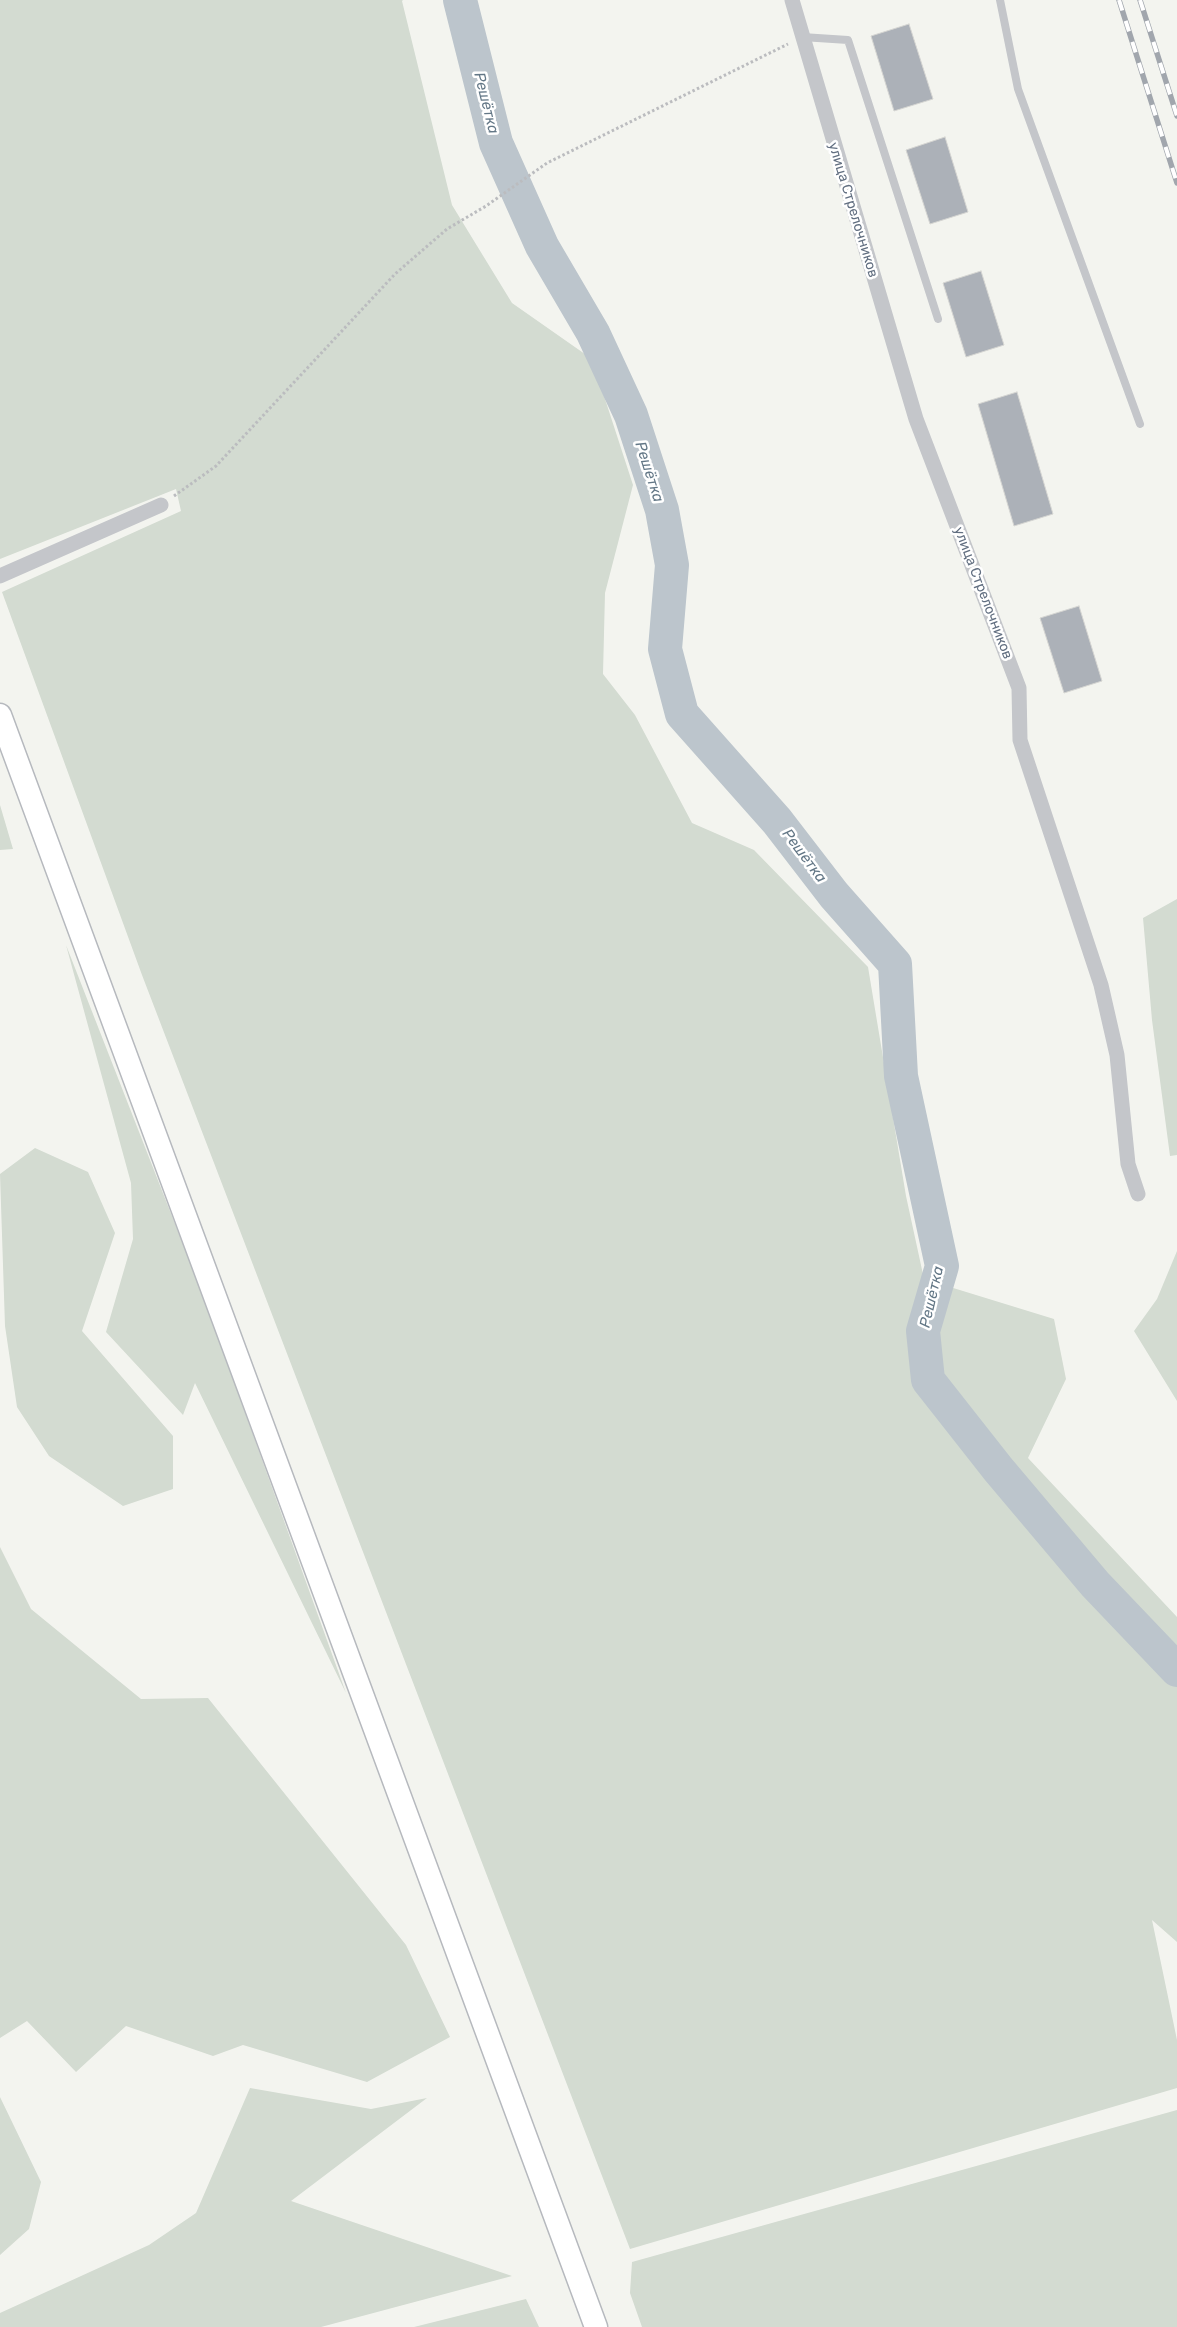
<!DOCTYPE html>
<meta charset="utf-8">
<style>
body{margin:0}
canvas{display:block;background:#f3f4ef}
</style>
<canvas width="1177" height="2327"></canvas>
<script>
const ctx = document.querySelector('canvas').getContext('2d');
ctx.lineJoin = 'round';
function fill(path, color) {
  ctx.fillStyle = color;
  ctx.fill(path, 'evenodd');
}
function shape(rows) {
  const path = new Path2D();
  for (const r of rows) {
    path.moveTo(r[0], r[1]);
    for (let i = 2; i < r.length; i += 2) path.lineTo(r[i], r[i + 1]);
  }
  return path;
}
function strokePath(path, color, width, dash) {
  ctx.strokeStyle = color;
  ctx.lineWidth = width;
  ctx.lineCap = dash ? 'butt' : 'round';
  ctx.setLineDash(dash || []);
  ctx.stroke(path);
}
function label(font, color, halo, rows, align = 'center') {
  ctx.font = font + ' Rubik,sans-serif';
  ctx.lineWidth = 5;
  ctx.setLineDash([]);
  ctx.textBaseline = 'middle';
  ctx.strokeStyle = halo;
  ctx.fillStyle = color;
  for (const [text, x, y, turn = 0] of rows) {
    ctx.save();
    ctx.translate(x, y);
    ctx.rotate((+turn || 0) * Math.PI / 180);
    ctx.textAlign = isNaN(turn) ? turn : align;
    if (halo) ctx.strokeText(text, 0, 0);
    ctx.fillText(text, 0, 0);
    ctx.restore();
  }
}
fill(shape([
 [0,0,403,0,402,1,452,205,512,303,592,359,633,485,605,593,603,674,635,715,692,823,754,850,868,967,906,1196,924,1279,1054,1319,1066,1379,1028,1458,1177,1617,1177,1942,1152,1920,1177,2040,1177,2088,630,2249,142,975,2,592,181,511,176,489,0,559],
 [0,805,13,849,0,850],
 [1177,899,1177,1155,1170,1156,1152,1020,1143,918],
 [66,945,202,1293,346,1693,195,1383,183,1415,106,1332,133,1239,131,1183],
 [35,1148,88,1172,115,1233,82,1331,173,1436,173,1489,123,1506,49,1456,17,1407,5,1326,0,1174],
 [1177,1251,1177,1401,1134,1331,1157,1299],
 [0,1547,31,1609,141,1699,208,1698,406,1945,450,2037,367,2082,243,2045,213,2056,126,2026,76,2072,27,2021,0,2038],
 [250,2088,371,2109,427,2098,291,2201,512,2276,321,2327,0,2327,0,2313,149,2245,196,2213],
 [0,2097,41,2182,29,2229,0,2255],
 [1177,2110,1177,2327,642,2327,630,2293,632,2262],
 [526,2299,539,2327,414,2327]
]), '#d3dbd1');
strokePath(shape([
 [460,0,496,143,542,246,593,333,631,415,662,510,672,565,665,649,682,714,777,821,834,895,895,964,901,1076,942,1266,923,1331,928,1380,998,1469,1095,1584,1177,1670]
]), '#bcc5cc', 34);
const building = shape([
 [909,24,933,99,894,111,871,36,909,24],
 [945,137,968,212,930,224,906,150,945,137],
 [981,271,1004,345,966,357,943,283,981,271],
 [1017,392,1053,514,1014,526,978,404,1017,392],
 [1079,606,1102,681,1064,693,1040,618,1079,606]
]);
fill(building, '#acb1b8');
strokePath(building, '#d5d5d2', 1);
const secondary = shape([
 [0,715,596,2327]
]);
strokePath(secondary, '#b6b9be', 25);
strokePath(shape([
 [174,496,216,466,395,274,447,229,486,206,547,163,788,44]
]), '#bbbcbf', 3, [2.5, 2.5]);
strokePath(shape([
 [1000,0,1018,89,1140,424],
 [802,37,848,40,938,319]
]), '#c4c6ca', 8);
strokePath(shape([
 [792,0,916,419,1019,688,1020,740,1101,985,1117,1055,1128,1164,1138,1194],
 [0,576,161,505]
]), '#c4c6ca', 15);
strokePath(secondary, '#fff', 22);
const rail = shape([
 [1119,0,1177,183],
 [1140,0,1177,116]
]);
strokePath(rail, '#a1a6ad', 5.5);
strokePath(rail, '#fff', 4, [11]);
label('14px', '#626f81', '#fff', [
 ["улица Стрелочников",853,210,73],
 ["улица Стрелочников",983,593,69]
]);
label('italic 15px', '#637786', '#fff', [
 ["Решётка",486,103,76],
 ["Решётка",649,472,72],
 ["Решётка",804,856,53],
 ["Решётка",932,1297,-77]
]);
</script>
